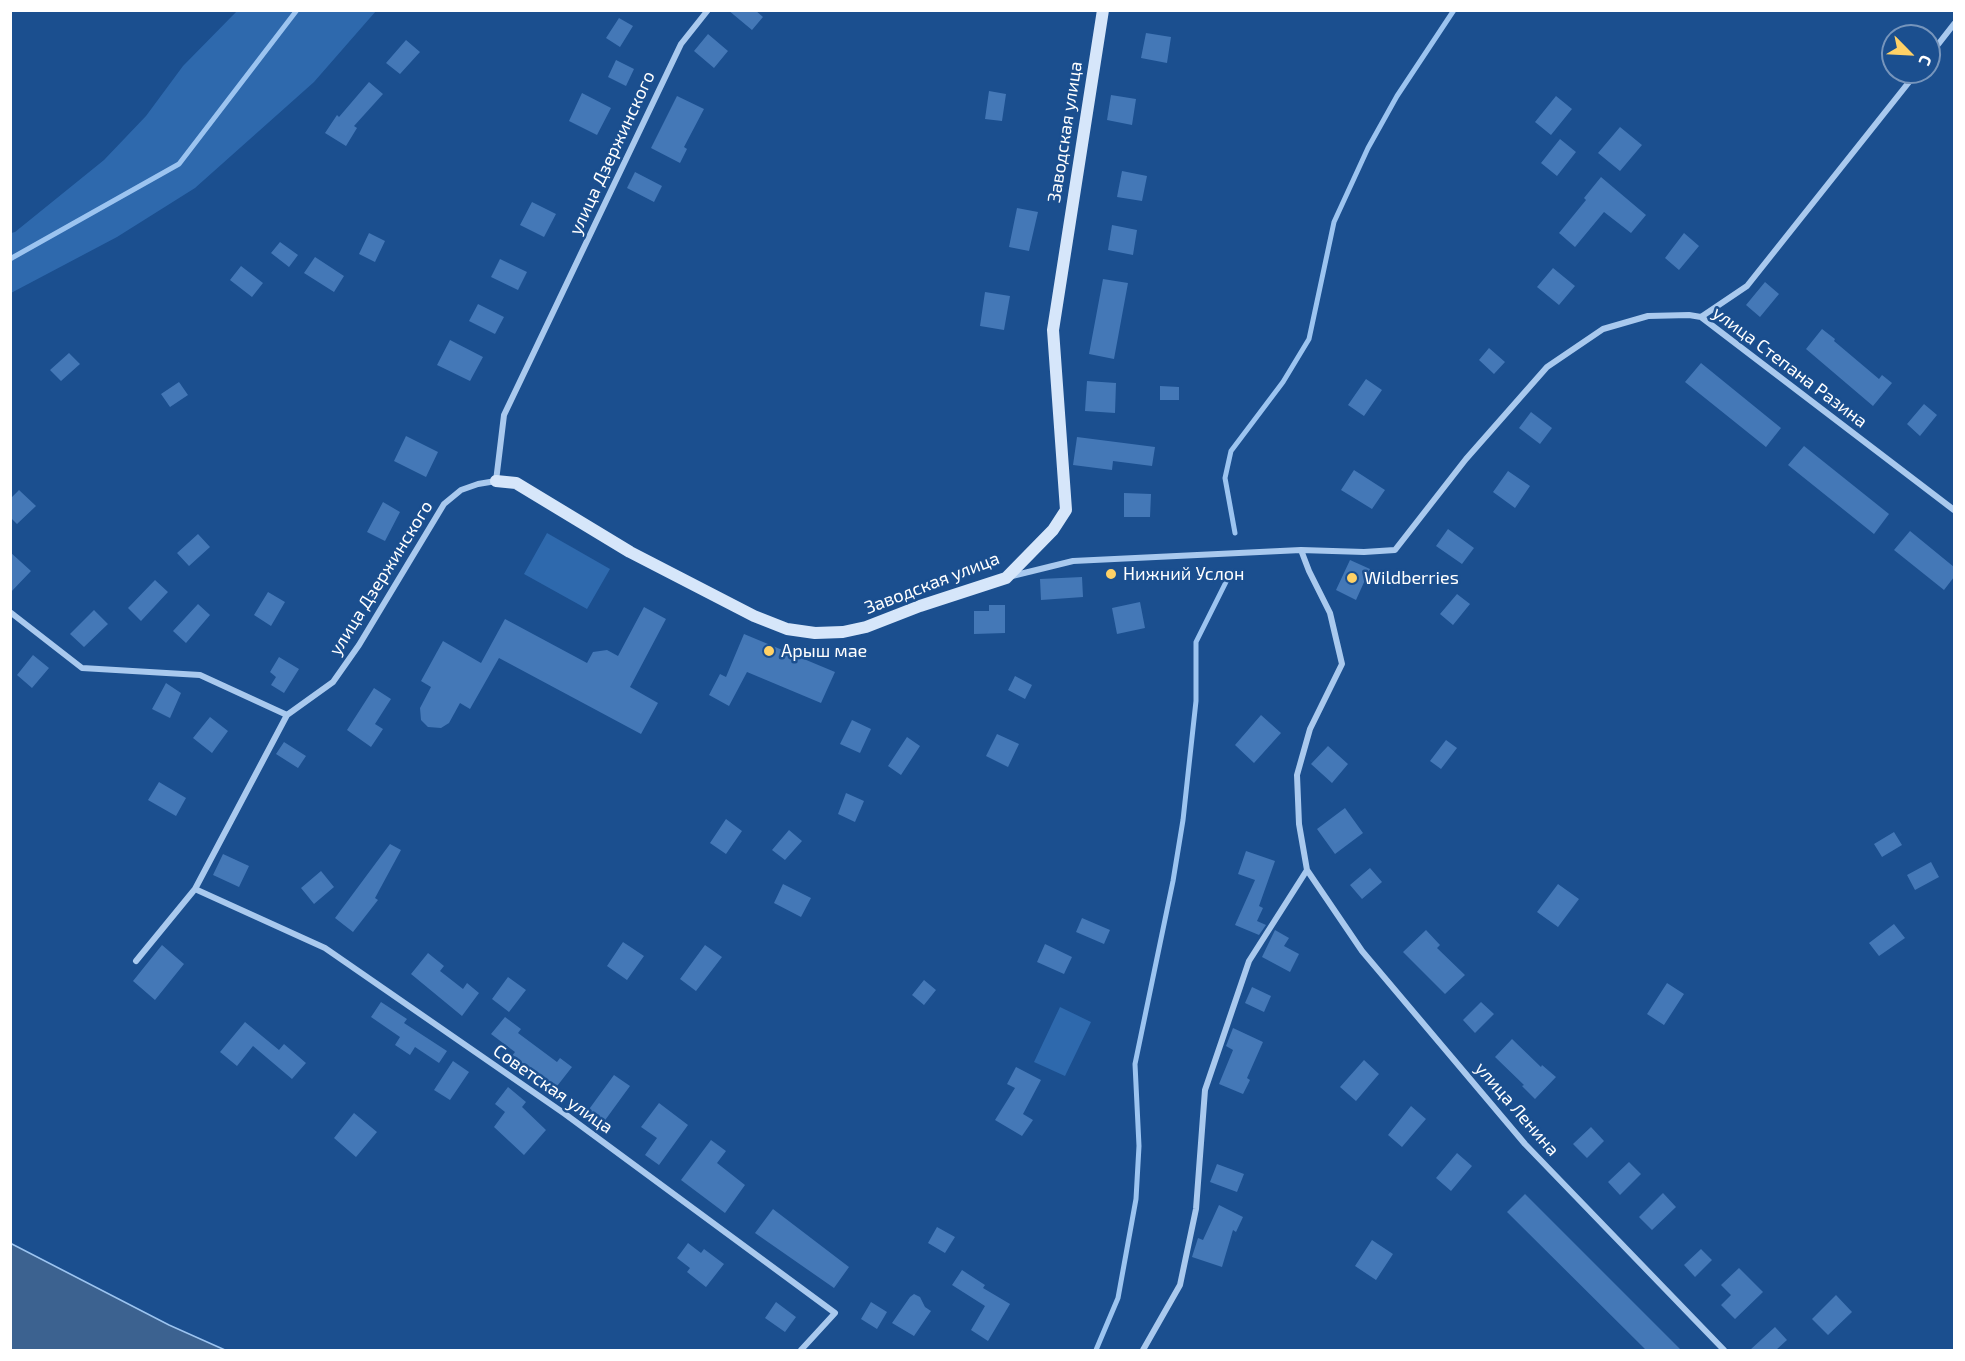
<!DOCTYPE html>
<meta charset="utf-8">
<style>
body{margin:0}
#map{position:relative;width:1965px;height:1361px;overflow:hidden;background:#1b4f8f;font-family:"Exo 2",sans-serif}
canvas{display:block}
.frame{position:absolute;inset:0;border:12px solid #fff;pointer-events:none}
.north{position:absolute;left:1881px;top:24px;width:60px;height:60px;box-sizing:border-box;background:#1b4f8f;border:2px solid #7695bc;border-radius:50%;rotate:114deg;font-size:16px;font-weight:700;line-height:24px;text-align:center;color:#fff}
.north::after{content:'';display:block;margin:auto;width:21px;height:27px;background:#ffd166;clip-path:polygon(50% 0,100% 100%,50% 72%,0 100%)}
</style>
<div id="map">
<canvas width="1965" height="1361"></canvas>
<div class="frame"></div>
<div class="north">С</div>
</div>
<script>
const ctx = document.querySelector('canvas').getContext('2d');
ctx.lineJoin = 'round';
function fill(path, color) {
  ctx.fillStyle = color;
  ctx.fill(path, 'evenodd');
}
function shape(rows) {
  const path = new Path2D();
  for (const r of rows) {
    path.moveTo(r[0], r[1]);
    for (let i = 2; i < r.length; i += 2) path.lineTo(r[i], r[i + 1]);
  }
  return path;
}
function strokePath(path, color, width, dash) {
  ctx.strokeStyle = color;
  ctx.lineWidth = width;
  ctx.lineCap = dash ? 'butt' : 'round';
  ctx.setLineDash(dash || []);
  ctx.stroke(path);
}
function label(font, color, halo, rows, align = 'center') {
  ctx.font = font + ' "Exo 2",sans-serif';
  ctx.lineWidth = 5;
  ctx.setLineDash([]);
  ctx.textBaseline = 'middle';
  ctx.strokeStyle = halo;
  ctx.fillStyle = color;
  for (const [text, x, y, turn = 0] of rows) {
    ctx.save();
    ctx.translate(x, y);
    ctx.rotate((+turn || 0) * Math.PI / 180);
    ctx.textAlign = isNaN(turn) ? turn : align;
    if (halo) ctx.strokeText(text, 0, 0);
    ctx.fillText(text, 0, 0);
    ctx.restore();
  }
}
fill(shape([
 [237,11,376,11,314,82,195,188,117,237,11,293,11,233,15,232,104,160,146,116,183,66],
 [547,533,610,569,587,609,524,574],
 [1060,1007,1091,1022,1065,1076,1034,1062]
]), '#2e69ad');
const water = shape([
 [10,1243,169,1325,225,1350,11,1350,10,1243]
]);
fill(water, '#3c6290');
strokePath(water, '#9cc4f0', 1.5);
strokePath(shape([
 [10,259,179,164,297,10],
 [1235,533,1225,478,1231,451,1283,382,1309,339,1334,222,1368,148,1397,96,1454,10],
 [1096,1350,1118,1298,1136,1199,1139,1146,1135,1064,1173,881,1183,820,1196,701,1196,642,1231,572]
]), '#9cc4f0', 5);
fill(shape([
 [728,10,755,10,763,17,752,30],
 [619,18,633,26,620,47,606,38],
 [1146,33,1171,37,1167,63,1141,58],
 [708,34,728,51,714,68,694,51],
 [406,40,420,52,400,74,386,63],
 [616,60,634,69,626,86,608,77],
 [369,82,383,94,354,126,357,128,346,146,325,133,337,115,339,117],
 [989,91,1006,94,1002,121,985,119],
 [582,93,611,108,597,135,569,121],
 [1111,95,1136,99,1132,125,1107,120],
 [677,96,704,109,684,147,687,149,680,163,651,148],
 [1556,96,1572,109,1551,135,1535,122],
 [1620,127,1642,145,1620,171,1598,153],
 [1560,139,1576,152,1557,176,1541,163],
 [1122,171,1147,176,1142,201,1117,197],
 [635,172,662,186,654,202,627,188],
 [1601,177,1646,215,1631,233,1604,212,1575,247,1559,233,1586,200,1584,198],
 [532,202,556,214,544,237,520,225],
 [1017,208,1038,212,1029,251,1009,247],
 [1112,225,1137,230,1133,255,1108,250],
 [369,233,385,241,375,262,359,254],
 [1684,233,1699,246,1679,270,1665,258],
 [280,242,298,255,289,267,271,253],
 [315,257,344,276,334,292,304,273],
 [500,259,527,272,518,290,491,277],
 [241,266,263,283,252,297,230,280],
 [1553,268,1575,286,1559,305,1537,287],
 [1103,279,1128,283,1114,359,1089,354],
 [1765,282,1779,294,1760,317,1746,305],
 [985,292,1010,296,1004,330,980,326],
 [478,304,504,317,495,334,469,321],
 [1822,329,1835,339,1834,341,1879,379,1882,375,1892,383,1873,406,1806,349],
 [450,340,483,357,470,381,437,365],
 [1489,348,1505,362,1494,374,1479,360],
 [69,353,80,364,61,381,50,370],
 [1701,363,1781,428,1766,447,1685,382],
 [1366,379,1382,390,1364,416,1348,405],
 [1087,381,1116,383,1115,413,1085,411],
 [179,382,188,395,170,407,161,394],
 [1160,386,1179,387,1179,400,1160,400],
 [1924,404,1937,415,1920,436,1907,424],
 [1531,412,1552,428,1540,444,1519,428],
 [406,436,438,452,426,477,394,461],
 [1077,437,1155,447,1152,466,1113,461,1112,470,1073,465],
 [1804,446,1889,514,1874,534,1788,465],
 [1354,470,1385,490,1372,509,1341,490],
 [1508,471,1530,486,1515,508,1493,492],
 [19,490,36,506,17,524,10,517,10,499],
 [1124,493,1151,494,1150,517,1124,517],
 [383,502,400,512,385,541,367,532],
 [1448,529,1474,548,1462,564,1436,546],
 [1910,531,1954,567,1954,577,1944,590,1894,550],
 [198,534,210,547,189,566,177,553],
 [10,552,31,571,10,593],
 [1350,560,1370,569,1356,600,1336,590],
 [1082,577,1083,597,1041,600,1040,579],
 [155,580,168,592,141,621,128,608],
 [268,592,285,602,271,626,254,615],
 [1457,594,1470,604,1453,625,1440,614],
 [1140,602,1145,628,1117,634,1112,608],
 [198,604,210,615,186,643,173,631],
 [989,605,1005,605,1005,633,974,634,974,611,989,611],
 [644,607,666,619,630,687,658,703,641,734,499,658,470,709,460,703,449,723,441,728,428,727,421,720,420,708,431,687,421,681,443,641,481,663,505,619,587,663,593,652,607,650,618,656],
 [94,610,108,624,84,647,70,634],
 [744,634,835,672,821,703,747,672,729,706,709,695,720,674,726,677],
 [33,655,49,668,32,688,17,675],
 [279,657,299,669,284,693,271,685,276,677,270,672],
 [1015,676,1032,685,1025,699,1008,690],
 [166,683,181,693,170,718,152,709],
 [374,688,391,699,375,724,383,729,371,747,347,730],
 [1261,715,1281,733,1254,763,1235,745],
 [210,717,228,731,212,753,193,738],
 [852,720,871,729,860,753,840,744],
 [997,734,1019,744,1008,767,986,756],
 [907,737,920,746,901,775,888,766],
 [1446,740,1457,748,1441,769,1430,761],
 [284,742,306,756,298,768,276,754],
 [1328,746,1348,764,1332,783,1311,764],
 [159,782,186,798,176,816,148,800],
 [846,793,864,801,855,822,838,814],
 [1345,808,1363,833,1335,854,1317,829],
 [726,819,742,831,726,854,710,843],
 [789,830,802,841,785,860,772,850],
 [1894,832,1902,845,1882,857,1874,844],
 [390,844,401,850,375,898,378,900,353,932,335,918],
 [1246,851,1275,861,1259,906,1263,908,1257,921,1266,925,1259,935,1235,925,1255,880,1238,874],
 [223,854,249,866,239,887,213,875],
 [1931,862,1939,877,1915,890,1907,875],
 [1370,868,1382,882,1362,899,1350,885],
 [321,871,334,887,314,904,301,888],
 [783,884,811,898,801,917,774,903],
 [1558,884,1579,899,1558,927,1537,912],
 [1082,918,1110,930,1104,944,1076,932],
 [1894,924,1905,938,1879,956,1869,943],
 [1275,930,1289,938,1284,946,1299,954,1290,972,1262,957],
 [1426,930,1440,945,1437,948,1465,975,1445,994,1403,952],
 [623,942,644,956,627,980,607,966],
 [1045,944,1072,957,1064,974,1037,962],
 [162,945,184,964,155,1000,133,981],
 [705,945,722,957,696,991,680,979],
 [428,953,444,966,440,971,463,989,467,983,479,993,462,1016,411,974],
 [508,977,526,990,509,1012,492,999],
 [924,980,936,990,924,1005,912,995],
 [1667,983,1684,994,1664,1025,1647,1014],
 [1252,987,1271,996,1264,1012,1245,1003],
 [381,1002,407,1019,404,1023,447,1051,439,1063,415,1047,410,1055,395,1045,400,1037,371,1017],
 [1481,1002,1494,1014,1475,1033,1463,1020],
 [505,1017,521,1029,518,1033,557,1062,560,1058,572,1067,554,1090,511,1057,515,1052,491,1034],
 [245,1022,279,1050,284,1044,306,1063,292,1079,253,1046,237,1066,220,1052],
 [1233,1028,1263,1042,1247,1078,1250,1080,1243,1094,1219,1084,1233,1050,1226,1046],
 [1512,1039,1541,1067,1542,1065,1556,1077,1535,1099,1522,1086,1524,1085,1495,1057],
 [1364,1060,1379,1074,1356,1101,1340,1087],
 [453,1061,469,1072,450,1100,434,1090],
 [1016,1067,1041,1080,1023,1114,1033,1120,1022,1136,995,1120,1015,1088,1007,1084],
 [614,1075,630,1086,603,1123,587,1112],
 [508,1087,526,1102,522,1107,546,1130,524,1155,494,1127,505,1112,495,1104],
 [659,1103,688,1125,659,1165,645,1155,657,1138,641,1127],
 [1411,1106,1426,1119,1402,1147,1388,1135],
 [354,1113,377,1132,356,1157,334,1138],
 [1591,1127,1604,1141,1587,1158,1573,1144],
 [711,1140,726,1151,717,1163,745,1185,725,1213,681,1180],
 [1457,1153,1472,1166,1451,1191,1436,1178],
 [1629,1162,1641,1174,1620,1195,1608,1182],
 [1217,1164,1244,1174,1237,1192,1210,1182],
 [1663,1193,1676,1207,1652,1230,1639,1217],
 [1525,1194,1681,1350,1646,1350,1507,1212],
 [1219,1205,1243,1217,1236,1232,1233,1230,1222,1267,1192,1257,1198,1238,1203,1240],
 [773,1209,849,1267,834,1288,755,1233],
 [937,1227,955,1237,945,1253,928,1243],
 [1372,1240,1393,1254,1376,1280,1355,1266],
 [688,1243,701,1253,704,1249,724,1264,706,1287,687,1272,690,1268,677,1258],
 [1701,1249,1712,1260,1695,1277,1684,1265],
 [1739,1268,1763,1292,1735,1319,1721,1305,1731,1295,1721,1285],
 [962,1270,985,1285,983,1288,1010,1304,988,1341,971,1330,985,1306,952,1285],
 [914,1294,920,1297,925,1307,931,1311,914,1336,892,1323,910,1297],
 [1836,1295,1852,1312,1828,1335,1812,1319],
 [776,1302,796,1317,785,1332,765,1318],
 [871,1302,887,1312,877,1329,861,1319],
 [1775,1327,1787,1340,1776,1350,1750,1350]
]), '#4478b7');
strokePath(shape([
 [1929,56,1954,24],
 [1701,317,1747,286,1917,72],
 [1301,550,1309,571,1330,613,1342,664,1310,729,1297,775,1299,824,1307,870,1362,951,1525,1144,1724,1350],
 [1012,576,1073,561,1301,550,1364,552,1395,550,1466,459,1547,367,1603,329,1648,316,1689,315,1701,317,1954,510],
 [10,612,82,668,200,675,287,715],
 [195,889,325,948,565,1114,835,1313,801,1350],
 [136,961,195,889,287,715,333,682,359,645,444,504,461,490,478,484,496,481,504,415,681,44,708,10],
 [1143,1350,1180,1285,1196,1209,1205,1090,1249,961,1307,870]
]), '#a9c9ee', 6);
strokePath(shape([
 [496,481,516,483,630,552,754,616,787,629,815,633,843,632,866,627,920,606,1006,578,1053,530,1066,510,1053,330,1103,10]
]), '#d6e6fa', 12);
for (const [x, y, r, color] of [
 [1111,574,6,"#ffd166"],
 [1352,578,6,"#ffd166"],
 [769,651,6,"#ffd166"]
]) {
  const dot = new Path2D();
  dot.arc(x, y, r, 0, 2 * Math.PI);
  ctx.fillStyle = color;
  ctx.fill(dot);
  strokePath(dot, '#1b4f8f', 2);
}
label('18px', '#fff', '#1b4f8f', [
 ["Заводская улица",1065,132,-81],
 ["улица Дзержинского",612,153,-65],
 ["улица Степана Разина",1790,367,37],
 ["улица Дзержинского",381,578,-58],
 ["Заводская улица",932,583,-21],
 ["Советская улица",553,1089,35],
 ["улица Ленина",1517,1109,49]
]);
label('18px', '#fff', '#1b4f8f', [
 ["Нижний Услон",1123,574],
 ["Wildberries",1364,578],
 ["Арыш мае",781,651]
], 'left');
</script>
